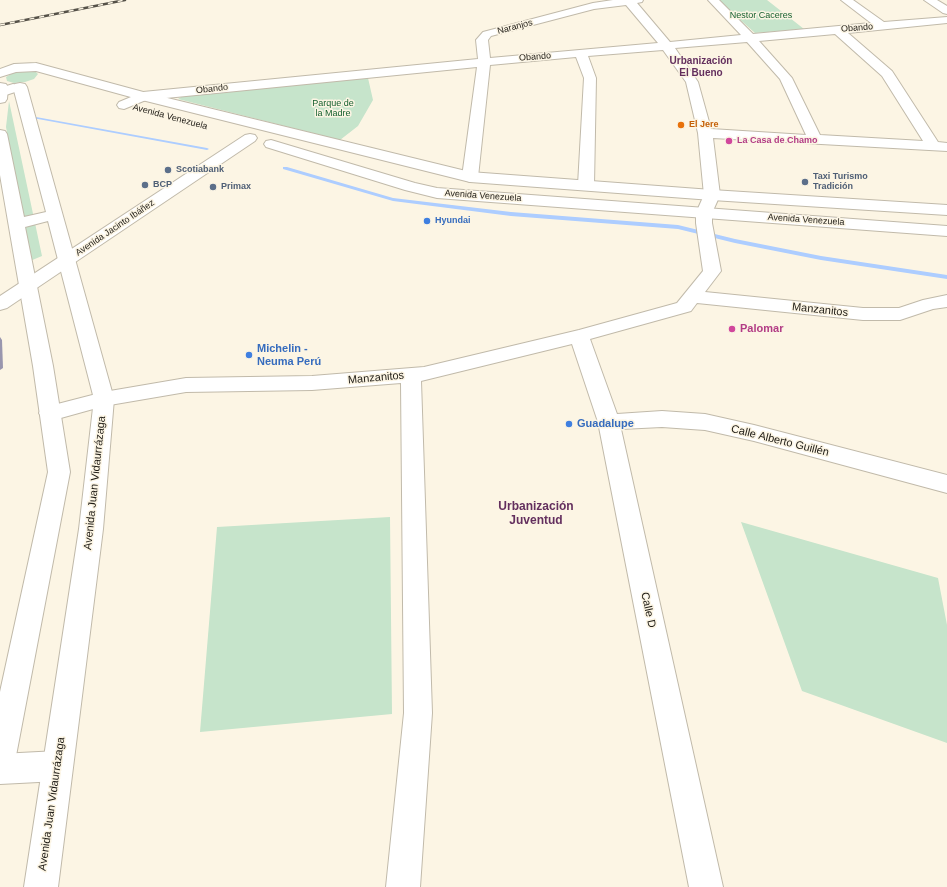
<!DOCTYPE html>
<meta charset="utf-8">
<style>
body{margin:0}
canvas{display:block;background:#fcf5e4}
</style>
<canvas width="947" height="887"></canvas>
<script>
const ctx = document.querySelector('canvas').getContext('2d');
ctx.lineJoin = 'round';
function fill(path, color) {
  ctx.fillStyle = color;
  ctx.fill(path, 'evenodd');
}
function shape(rows) {
  const path = new Path2D();
  for (const r of rows) {
    path.moveTo(r[0], r[1]);
    for (let i = 2; i < r.length; i += 2) path.lineTo(r[i], r[i + 1]);
  }
  return path;
}
function strokePath(path, color, width, dash) {
  ctx.strokeStyle = color;
  ctx.lineWidth = width;
  ctx.lineCap = dash ? 'butt' : 'round';
  ctx.setLineDash(dash || []);
  ctx.stroke(path);
}
function label(font, color, halo, rows, align = 'center') {
  ctx.font = font + ' Helvetica,sans-serif';
  ctx.lineWidth = 3;
  ctx.setLineDash([]);
  ctx.textBaseline = 'middle';
  ctx.strokeStyle = halo;
  ctx.fillStyle = color;
  for (const [text, x, y, turn = 0] of rows) {
    ctx.save();
    ctx.translate(x, y);
    ctx.rotate((+turn || 0) * Math.PI / 180);
    ctx.textAlign = isNaN(turn) ? turn : align;
    if (halo) ctx.strokeText(text, 0, 0);
    ctx.fillText(text, 0, 0);
    ctx.restore();
  }
}
fill(shape([
 [718,0,767,0,804,29,755,33],
 [16,71,35,71,38,74,34,79,25,82,14,83,7,81,6,77],
 [368,78,373,100,358,126,340,140,178,99,187,93],
 [9,101,42,256,30,261,6,127],
 [390,517,392,714,200,732,217,527],
 [741,522,938,578,947,625,947,743,802,691]
]), '#c6e4cb');
fill(shape([
 [36,117,207,148,209,149,207,150,38,119,36,119,36,117],
 [283,167,287,167,393,198,511,212,678,225,735,239,821,256,947,275,947,279,821,260,735,243,678,229,511,216,393,201,283,169,283,167]
]), '#adcdff');
const minor = shape([
 [613,0,643,0,642,2,637,3,670,42,741,35,708,0,719,0,753,34,871,23,841,0,853,0,884,22,947,17,947,23,848,33,892,71,938,142,947,143,947,151,713,138,720,195,712,213,712,223,721,271,705,292,863,308,899,308,923,300,947,295,947,307,933,309,900,320,863,320,697,303,691,311,590,339,617,414,662,411,705,414,754,425,947,475,947,493,754,441,705,430,662,427,621,429,723,887,689,887,598,422,572,344,421,381,432,713,420,887,386,887,404,713,401,383,312,390,186,392,104,406,50,421,42,418,39,413,42,408,104,392,186,378,312,376,424,367,579,330,677,303,703,271,696,223,696,213,704,195,698,133,686,82,663,50,588,56,596,78,594,185,591,188,586,190,581,188,578,185,584,78,576,57,490,65,478,177,475,180,470,182,465,180,462,177,477,67,146,100,124,109,119,108,117,105,119,102,143,92,478,59,476,40,483,32,593,3,613,0],
 [626,5,658,43,490,58,488,40,491,36,594,9,626,5],
 [835,34,882,76,923,141,820,135,792,78,759,41,835,34],
 [747,42,780,79,806,135,711,129,698,82,675,48,747,42],
 [924,0,937,0,947,6,947,14,943,13,924,0],
 [13,84,18,85,20,88,18,91,0,97,0,88,13,84],
 [250,134,255,135,257,138,255,141,7,308,0,310,0,296,245,135,250,134],
 [58,751,69,755,73,766,69,777,58,781,0,784,0,754,58,751]
]);
const major = shape([
 [36,63,147,93,470,172,712,190,947,205,947,215,712,200,470,182,138,99,36,71,16,72,0,77,0,69,14,64,36,63],
 [0,83,6,84,8,87,7,99,5,102,0,103,0,83],
 [20,83,25,84,27,87,114,399,103,529,58,887,24,887,79,529,94,399,48,221,25,227,53,366,70,472,15,761,11,772,0,776,0,692,48,472,33,366,0,175,0,130,5,131,7,134,24,217,46,212,13,87,15,84,20,83],
 [271,140,415,183,437,188,947,226,947,236,437,198,405,190,266,147,264,144,266,141,271,140]
]);
strokePath(minor, '#c1baaa', 2);
strokePath(major, '#c1baaa', 2);
fill(minor, '#fff');
fill(major, '#fff');
const rail = shape([
 [0,25,125,0]
]);
strokePath(rail, '#555148', 2.5);
strokePath(rail, '#fcf5e4', 1.5, [5]);
fill(shape([
 [0,337,2,340,3,368,0,370]
]), '#9996ae');
for (const [x, y, r, color] of [
 [681,125,4,"#e8710a"],
 [729,141,4,"#d1479c"],
 [168,170,4,"#5c6f8a"],
 [805,182,4,"#5c6f8a"],
 [145,185,4,"#5c6f8a"],
 [213,187,4,"#5c6f8a"],
 [427,221,4,"#3f7fe0"],
 [732,329,4,"#d1479c"],
 [249,355,4,"#3f7fe0"],
 [569,424,4,"#3f7fe0"]
]) {
  const dot = new Path2D();
  dot.arc(x, y, r, 0, 2 * Math.PI);
  ctx.fillStyle = color;
  ctx.fill(dot);
  strokePath(dot, '#fcf5e4', 1.5);
}
label('9px', '#135f2d', '#fcf5e4', [
 ["Nestor Caceres",761,16],
 ["Parque de",333,104],
 ["la Madre",333,114]
]);
label('9px', '#1e1b15', '#fcf5e4', [
 ["Naranjos",515,27,-15],
 ["Obando",857,28,-5],
 ["Obando",535,57,-5],
 ["Obando",212,89,-6],
 ["Avenida Venezuela",170,117,15],
 ["Avenida Venezuela",483,196,4],
 ["Avenida Venezuela",806,220,4],
 ["Avenida Jacinto Ibáñez",115,228,-34]
]);
label('bold 9px', '#c56008', '#fcf5e4', [
 ["El Jere",689,125]
], 'left');
label('bold 9px', '#b23c85', '#fcf5e4', [
 ["La Casa de Chamo",737,141]
], 'left');
label('bold 9px', '#4e5e75', '#fcf5e4', [
 ["Scotiabank",176,170],
 ["Taxi Turismo",813,177],
 ["Tradición",813,187],
 ["BCP",153,185],
 ["Primax",221,187]
], 'left');
label('bold 9px', '#366cbe', '#fcf5e4', [
 ["Hyundai",435,221]
], 'left');
label('bold 10px', '#632f5e', '#fcf5e4', [
 ["Urbanización",701,61],
 ["El Bueno",701,73]
]);
label('11px', '#1e1b15', '#fcf5e4', [
 ["Manzanitos",820,310,6],
 ["Manzanitos",376,378,-5],
 ["Calle Alberto Guillén",780,441,14],
 ["Avenida Juan Vidaurrázaga",95,483,-84],
 ["Calle D",648,610,78],
 ["Avenida Juan Vidaurrázaga",52,804,-82]
]);
label('bold 11px', '#b23c85', '#fcf5e4', [
 ["Palomar",740,329]
], 'left');
label('bold 11px', '#366cbe', '#fcf5e4', [
 ["Michelin -",257,349],
 ["Neuma Perú",257,362],
 ["Guadalupe",577,424]
], 'left');
label('bold 12px', '#632f5e', '#fcf5e4', [
 ["Urbanización",536,507],
 ["Juventud",536,521]
]);
</script>
